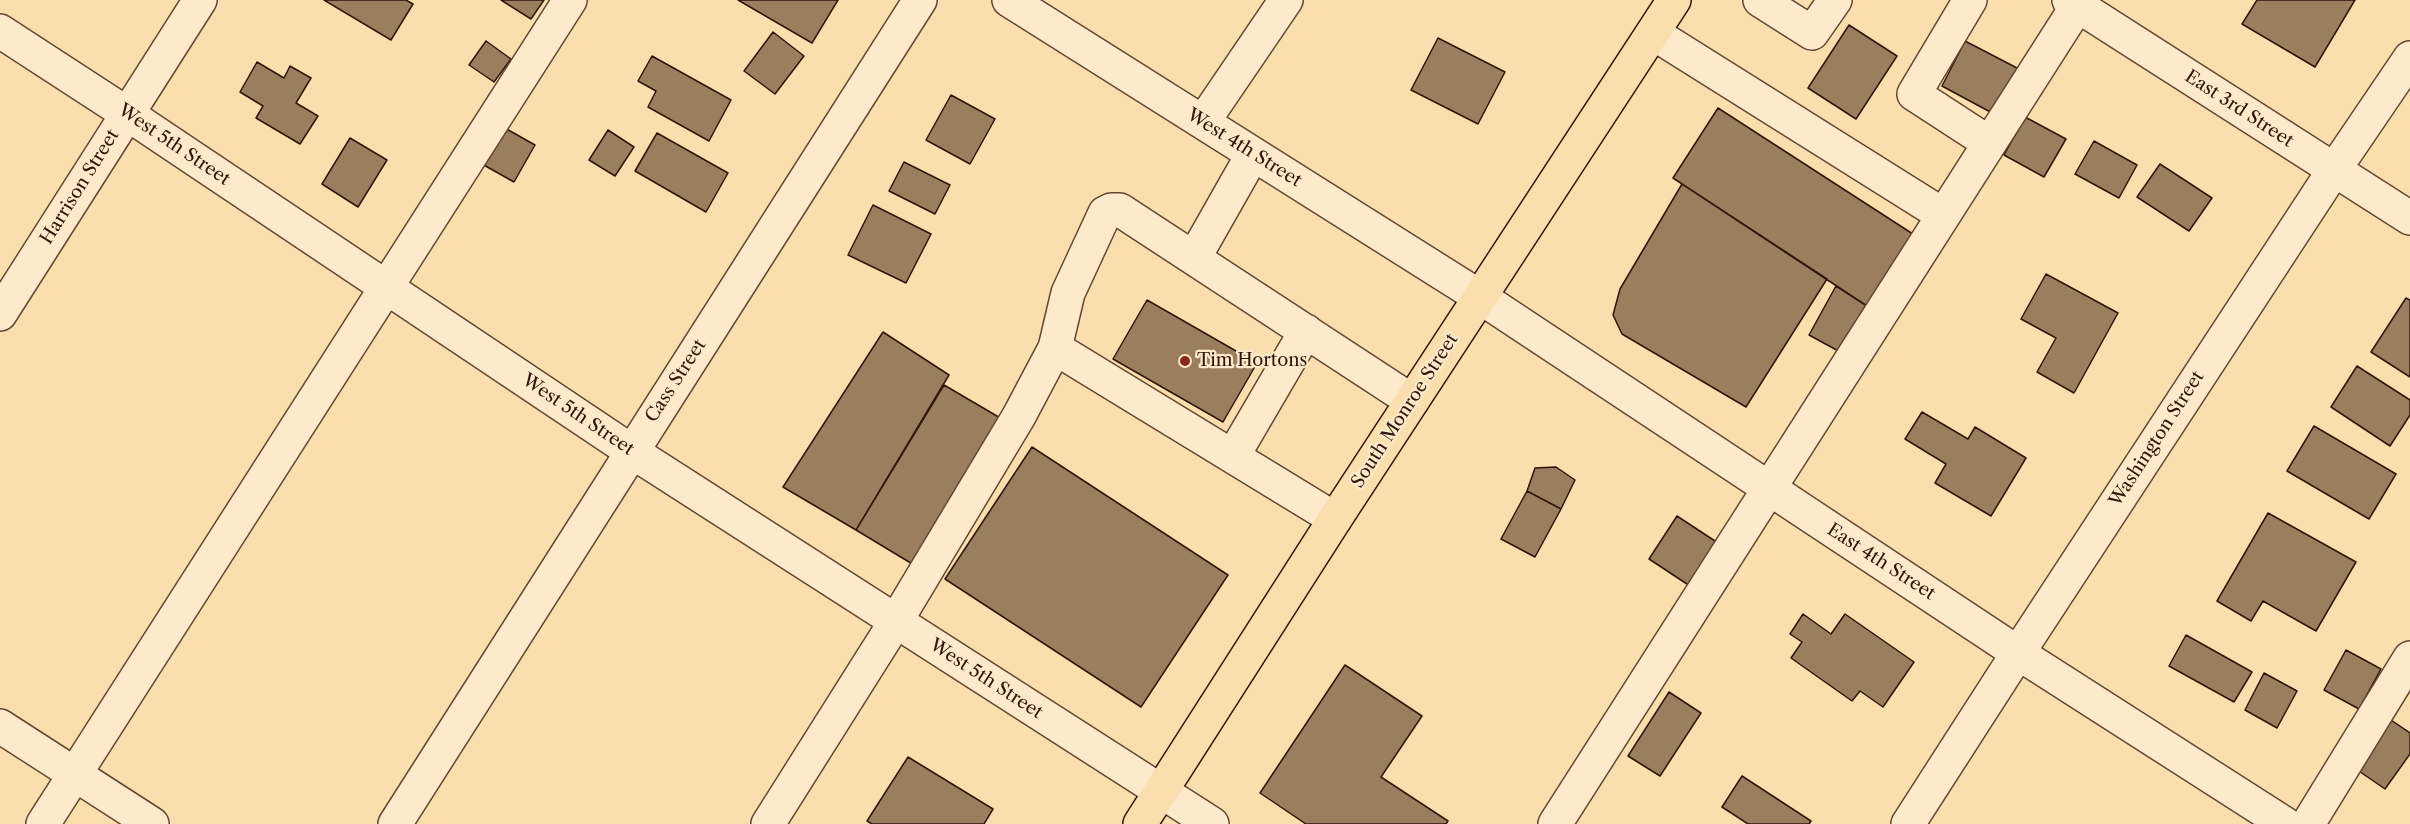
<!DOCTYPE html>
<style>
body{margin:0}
canvas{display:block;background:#fadeae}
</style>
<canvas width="2410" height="824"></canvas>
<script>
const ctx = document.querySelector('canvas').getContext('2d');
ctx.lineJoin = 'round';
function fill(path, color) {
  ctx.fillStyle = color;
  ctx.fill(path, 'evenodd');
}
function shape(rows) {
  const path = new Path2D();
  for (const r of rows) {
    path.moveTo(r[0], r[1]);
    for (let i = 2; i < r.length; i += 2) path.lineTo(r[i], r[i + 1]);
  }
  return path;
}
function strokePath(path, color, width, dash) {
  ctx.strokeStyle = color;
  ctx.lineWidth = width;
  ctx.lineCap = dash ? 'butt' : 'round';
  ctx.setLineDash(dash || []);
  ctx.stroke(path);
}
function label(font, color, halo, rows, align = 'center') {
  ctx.font = font + ' "Libre Caslon Text",serif';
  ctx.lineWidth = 4.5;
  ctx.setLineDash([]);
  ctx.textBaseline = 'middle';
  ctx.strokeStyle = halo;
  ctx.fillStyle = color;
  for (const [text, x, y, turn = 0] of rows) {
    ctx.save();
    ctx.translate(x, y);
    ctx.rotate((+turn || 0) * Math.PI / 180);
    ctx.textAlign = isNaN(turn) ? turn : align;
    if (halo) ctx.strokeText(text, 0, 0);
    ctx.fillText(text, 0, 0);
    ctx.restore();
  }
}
const building = shape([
 [324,0,406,0,413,4,391,40,324,0],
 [501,0,544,0,531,19,501,0],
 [738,0,838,0,812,43,738,0],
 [2257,0,2355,0,2315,67,2242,24,2257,0],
 [1849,25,1897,56,1856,119,1808,88,1849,25],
 [773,32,804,56,775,94,744,71,773,32],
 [1438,38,1505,72,1478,124,1411,90,1438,38],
 [486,41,511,59,494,82,469,65,486,41],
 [1965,41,2019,69,1994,114,1942,86,1965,41],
 [652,56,731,100,709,141,648,107,656,91,638,81,652,56],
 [257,62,284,78,290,66,311,78,296,103,318,116,300,144,256,118,263,106,240,92,257,62],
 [951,95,995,119,970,164,926,140,951,95],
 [1718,108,1916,236,1870,308,1673,178,1718,108],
 [2025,117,2066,139,2044,177,2004,155,2025,117],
 [503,127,535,145,514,182,482,164,503,127],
 [608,130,634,147,615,176,589,160,608,130],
 [657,133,728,173,706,212,635,171,657,133],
 [350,138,387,160,358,207,322,184,350,138],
 [2094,141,2137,165,2119,198,2075,174,2094,141],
 [904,162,950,185,935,214,889,191,904,162],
 [2160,164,2212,198,2189,231,2137,197,2160,164],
 [1682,184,1827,279,1746,407,1622,334,1613,315,1620,289,1682,184],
 [873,205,931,234,906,283,848,255,873,205],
 [2046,274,2118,313,2074,393,2037,372,2056,338,2021,319,2046,274],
 [1836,286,1870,308,1842,353,1809,335,1836,286],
 [2406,298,2410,300,2410,377,2371,352,2406,298],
 [1147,300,1257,363,1223,422,1113,359,1147,300],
 [883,332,949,375,856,530,783,487,883,332],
 [2357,366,2410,400,2410,415,2390,446,2331,407,2357,366],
 [944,385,1002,419,914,565,856,530,944,385],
 [1922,412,1968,439,1975,427,2026,458,1991,516,1935,483,1946,464,1905,439,1922,412],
 [2314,426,2396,474,2369,519,2287,471,2314,426],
 [1032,447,1228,575,1141,707,945,579,1032,447],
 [1556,467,1575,480,1561,509,1527,491,1535,468,1556,467],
 [1527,491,1561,509,1535,557,1501,539,1527,491],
 [2268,513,2356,562,2316,631,2263,601,2251,621,2217,601,2268,513],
 [1677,516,1718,543,1690,586,1649,559,1677,516],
 [1803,614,1831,634,1845,614,1914,662,1883,707,1860,691,1852,701,1791,658,1802,642,1790,634,1803,614],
 [2186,635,2252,672,2234,702,2169,666,2186,635],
 [2346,650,2381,669,2359,709,2324,690,2346,650],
 [1345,665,1422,716,1381,777,1448,821,1446,824,1306,824,1260,793,1345,665],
 [2264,673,2297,691,2277,728,2245,710,2264,673],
 [1669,692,1701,713,1660,776,1628,756,1669,692],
 [2388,718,2410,733,2410,754,2385,789,2353,767,2388,718],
 [908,757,993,809,984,824,872,824,867,821,908,757],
 [1742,776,1811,821,1809,824,1748,824,1722,807,1742,776]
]);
fill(building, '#9a7e5e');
strokePath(building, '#321508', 1.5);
const minor = shape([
 [1009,0,1480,297,2018,653,2285,824],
 [1760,0,1812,33,1835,0],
 [1970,0,1914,94,1977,135],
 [2069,0,2410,218],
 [0,31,126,113,631,451,1212,824],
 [1653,33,1943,215],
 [1203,122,1286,0],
 [1194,258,1253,154],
 [0,314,200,0],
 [1055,348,1335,519],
 [1233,456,1306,331],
 [0,726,152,824],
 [43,824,570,0],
 [395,824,920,0],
 [768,824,896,621,1019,416,1055,348,1068,293,1105,213,1111,210,1120,210,1412,401],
 [1555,824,2081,0],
 [1908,824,2018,653,2334,170,2410,58],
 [2308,824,2410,658]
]);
const major = shape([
 [1140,824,1335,519,1674,0]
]);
strokePath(minor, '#644732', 36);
strokePath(major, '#321508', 36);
strokePath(minor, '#fceaca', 33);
strokePath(major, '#fadeae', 33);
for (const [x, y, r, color] of [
 [1185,361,6,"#8f2418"]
]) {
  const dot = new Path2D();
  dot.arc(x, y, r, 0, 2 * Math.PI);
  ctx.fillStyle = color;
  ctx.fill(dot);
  strokePath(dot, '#fceaca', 2);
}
label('18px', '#321508', '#fceaca', [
 ["East 3rd Street",2239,109,33],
 ["West 5th Street",174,145,34],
 ["West 4th Street",1244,148,32],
 ["Harrison Street",80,187,-58],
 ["Cass Street",676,381,-57],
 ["South Monroe Street",1405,411,-57],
 ["West 5th Street",578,415,34],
 ["Washington Street",2157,439,-57],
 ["East 4th Street",1881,562,33],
 ["West 5th Street",986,679,33]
]);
label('18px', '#321508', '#fceaca', [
 ["Tim Hortons",1197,361]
], 'left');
</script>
